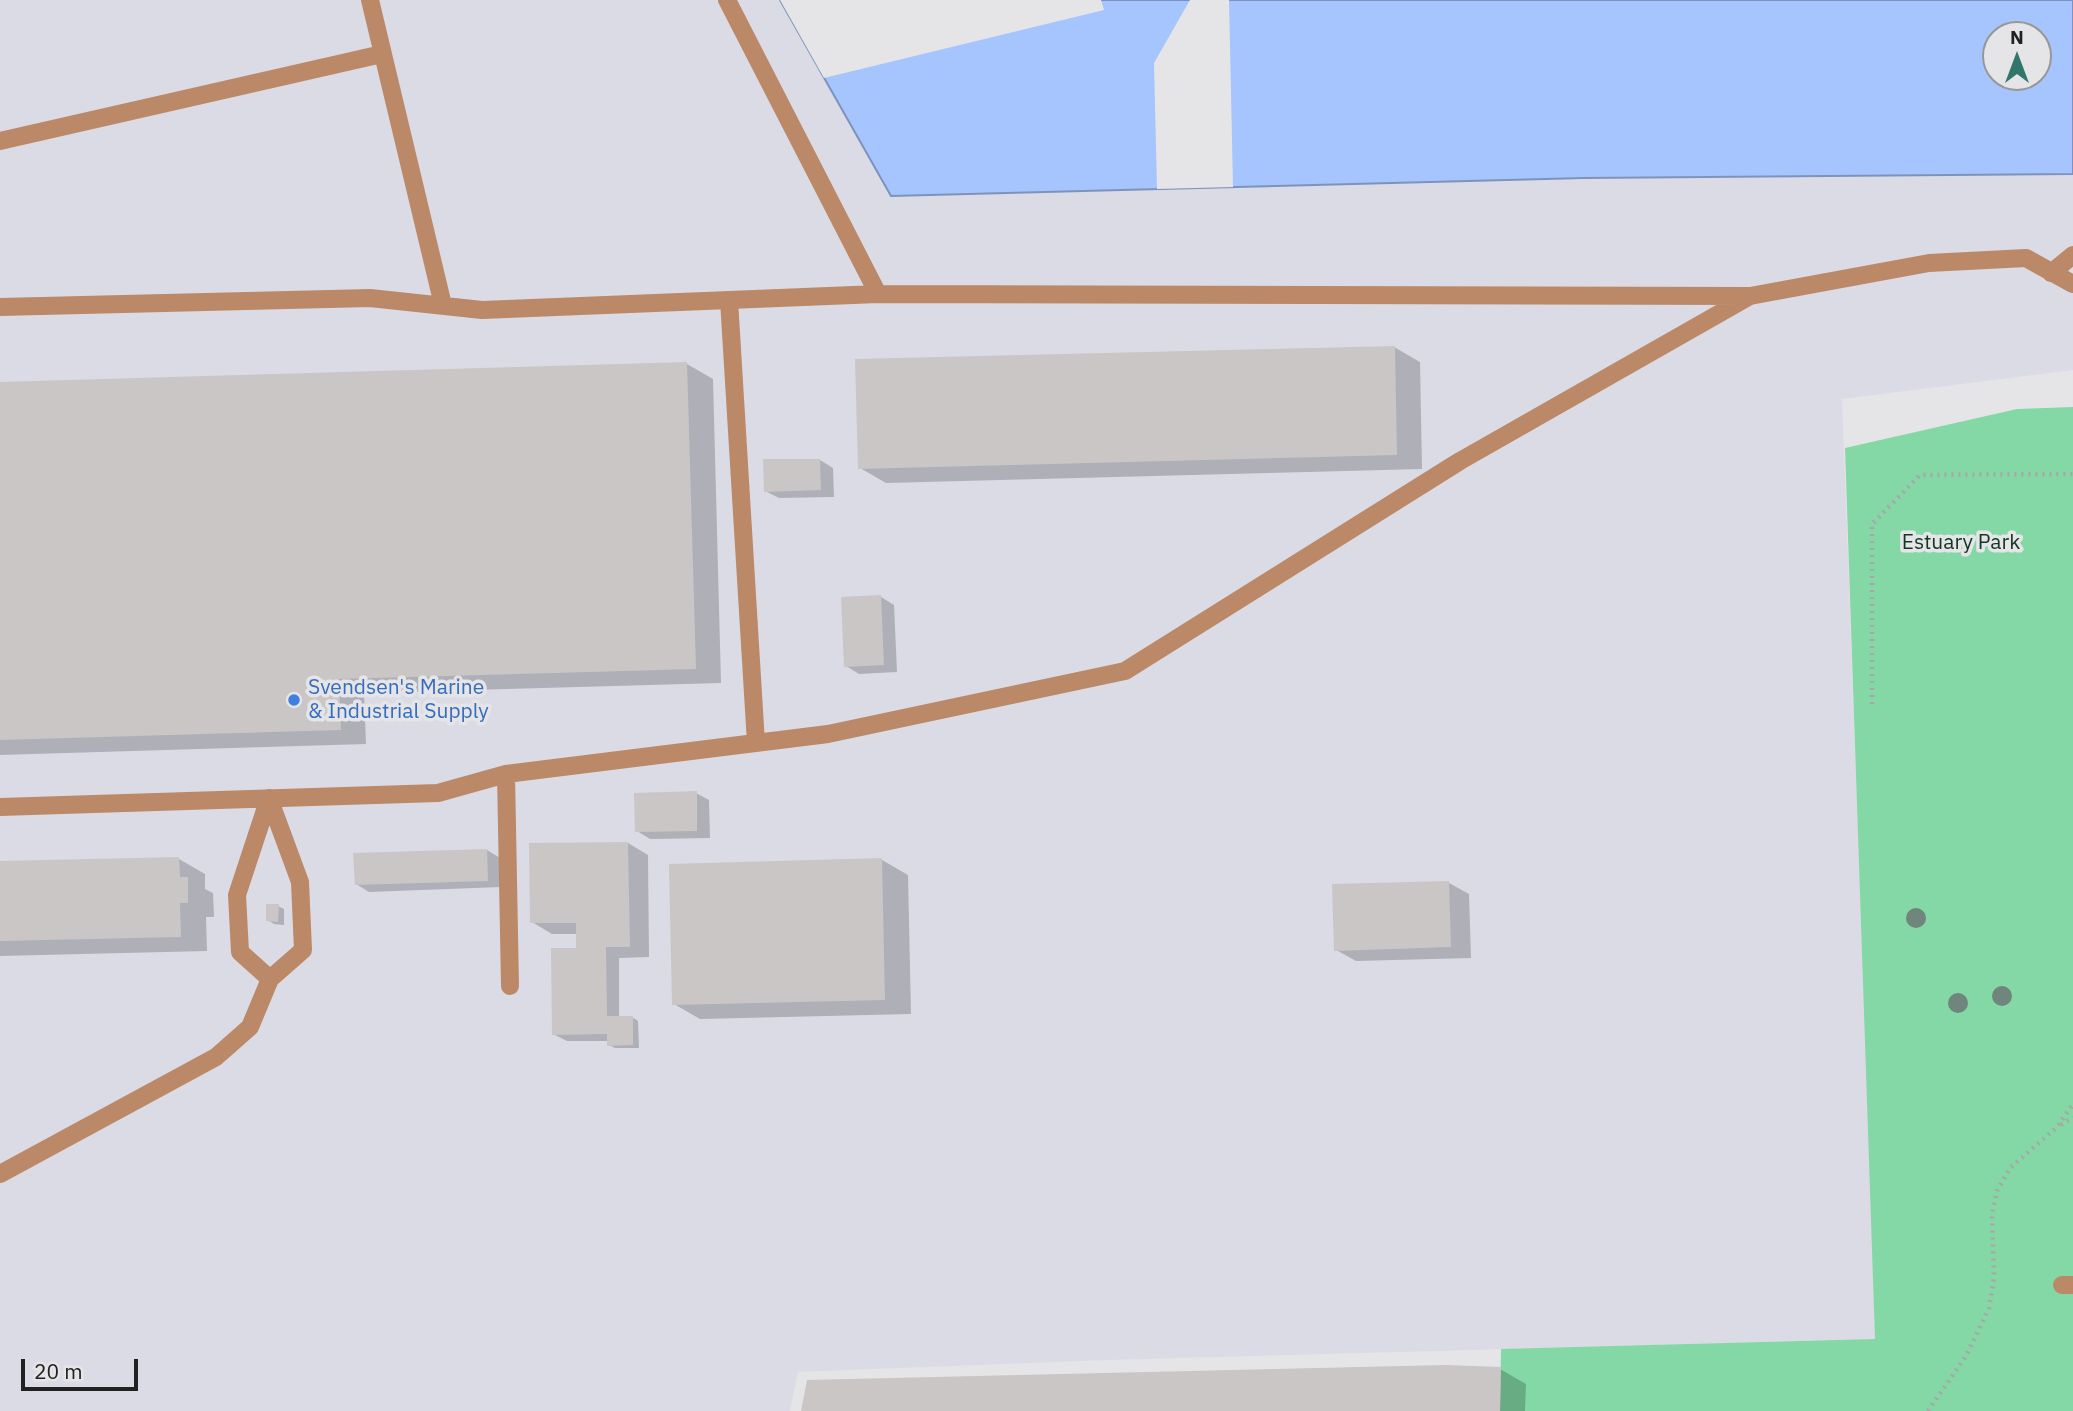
<!DOCTYPE html>
<style>
body{margin:0}
#map{position:relative;width:2073px;height:1411px;overflow:hidden;background:#e5e5e7;font-family:"IBM Plex Sans",sans-serif}
canvas{display:block}
.north{position:absolute;left:1982px;top:21px;width:70px;height:70px;box-sizing:border-box;background:#e5e5e7;border:2px solid #979798;border-radius:50%;rotate:0deg;font-size:19px;font-weight:700;line-height:28px;text-align:center;color:#212122}
.north::after{content:'';display:block;margin:auto;width:24px;height:32px;background:#32766b;clip-path:polygon(50% 0,100% 100%,50% 72%,0 100%)}
.scale{position:absolute;left:21px;top:1359px;width:117px;height:32px;box-sizing:border-box;border:4px solid #212122;border-top:0;padding-left:9px;font-size:21px;line-height:24px;white-space:nowrap;color:#212122;-webkit-text-stroke:5px #e5e5e7;paint-order:stroke}
</style>
<div id="map">
<canvas width="2073" height="1411"></canvas>
<div class="north">N</div>
<div class="scale">20 m</div>
</div>
<script>
const ctx = document.querySelector('canvas').getContext('2d');
ctx.lineJoin = 'round';
function fill(path, color) {
  ctx.fillStyle = color;
  ctx.fill(path, 'evenodd');
}
function shape(rows) {
  const path = new Path2D();
  for (const r of rows) {
    path.moveTo(r[0], r[1]);
    for (let i = 2; i < r.length; i += 2) path.lineTo(r[i], r[i + 1]);
  }
  return path;
}
function strokePath(path, color, width, dash) {
  ctx.strokeStyle = color;
  ctx.lineWidth = width;
  ctx.lineCap = dash ? 'butt' : 'round';
  ctx.setLineDash(dash || []);
  ctx.stroke(path);
}
function label(font, color, halo, rows, align = 'center') {
  ctx.font = font + ' "IBM Plex Sans",sans-serif';
  ctx.lineWidth = 7;
  ctx.setLineDash([]);
  ctx.textBaseline = 'middle';
  ctx.strokeStyle = halo;
  ctx.fillStyle = color;
  for (const [text, x, y, turn = 0] of rows) {
    ctx.save();
    ctx.translate(x, y);
    ctx.rotate((+turn || 0) * Math.PI / 180);
    ctx.textAlign = isNaN(turn) ? turn : align;
    if (halo) ctx.strokeText(text, 0, 0);
    ctx.fillText(text, 0, 0);
    ctx.restore();
  }
}
fill(shape([
 [0,0,780,0,891,196,1584,178,2073,174,2073,370,1842,399,1868,1089,1875,1339,1108,1360,798,1372,790,1411,0,1411]
]), '#dbdbe5');
fill(shape([
 [2073,407,2073,1411,1500,1411,1501,1349,1875,1339,1845,448,2017,409]
]), '#83d8a6');
const water = shape([
 [780,0,2073,0,2073,174,1584,178,891,196,780,0],
 [1996,35,2038,35,2038,77,1996,77,1996,35]
]);
fill(water, '#a6c4fe');
strokePath(water, '#7e93bc', 2);
fill(shape([
 [780,0,1101,0,1104,10,824,78],
 [1190,0,1229,0,1233,187,1157,189,1154,63]
]), '#e5e5e7');
fill(shape([
 [1394,347,1420,362,1422,469,886,483,860,468],
 [687,364,713,379,721,683,364,693,366,744,0,755,0,384],
 [820,460,833,468,834,497,779,498,765,491],
 [881,597,894,605,897,672,859,674,846,666],
 [696,793,709,800,710,838,650,839,637,831],
 [628,843,648,855,649,957,619,958,619,1018,632,1017,638,1021,639,1048,615,1048,609,1045,609,1041,567,1041,553,1034,578,950,578,934,552,934,532,922],
 [487,850,500,858,501,887,369,892,356,884],
 [179,859,205,874,205,889,213,893,214,917,206,917,207,951,0,956,0,863],
 [882,860,908,875,911,1014,700,1019,674,1004],
 [1449,883,1469,894,1471,958,1356,961,1336,950],
 [278,906,284,909,284,925,274,924,268,920],
 [1500,1369,1526,1384,1525,1411,803,1411]
]), '#0003');
fill(shape([
 [1395,346,1397,455,858,469,855,359],
 [687,362,696,669,339,679,341,730,0,740,0,382],
 [763,459,820,459,821,490,764,492],
 [881,595,884,665,844,667,841,597],
 [697,791,697,831,635,832,634,793],
 [628,842,630,947,606,947,607,1016,633,1016,633,1045,607,1046,607,1034,552,1035,551,948,576,948,576,923,530,923,529,843],
 [487,849,488,881,355,885,353,853],
 [179,857,180,877,188,877,188,903,180,903,181,937,0,941,0,861],
 [882,858,885,1000,672,1005,669,864],
 [1449,881,1451,947,1334,951,1332,884],
 [266,904,279,904,278,922,266,921],
 [1445,1365,1501,1367,1500,1411,801,1411,807,1380]
]), '#c9c6c5');
strokePath(shape([
 [1872,704,1872,524,1920,475,2073,474],
 [2061,1125,2073,1117],
 [1928,1411,1966,1356,1989,1308,1994,1278,1992,1214,1997,1191,2010,1168,2057,1127,2073,1104]
]), '#a7a7a8', 4.5, [2, 5]);
strokePath(shape([
 [370,0,443,305],
 [0,141,382,54],
 [2051,273,2073,255],
 [878,294,1750,296,1929,263,2026,258,2073,284],
 [729,300,756,743],
 [0,307,370,298,482,310,878,294,727,0],
 [506,774,510,986],
 [269,798,237,895,240,952,270,979],
 [0,807,438,793,506,774,828,734,1125,671,1460,461,1750,296],
 [0,1174,216,1057,250,1027,270,979,303,950,300,882,269,798],
 [2062,1285,2073,1285]
]), '#bb8967', 18);
ctx.fillStyle = '#70857b';
for (const [x, y] of [
 [1916,918],
 [2002,996],
 [1958,1003]
]) {
  ctx.beginPath();
  ctx.arc(x, y, 10, 0, 2 * Math.PI);
  ctx.fill();
}
for (const [x, y, r, color] of [
 [294,700,7,"#3f7fe0"]
]) {
  const dot = new Path2D();
  dot.arc(x, y, r, 0, 2 * Math.PI);
  ctx.fillStyle = color;
  ctx.fill(dot);
  strokePath(dot, '#e5e5e7', 2.5);
}
label('21px', '#113622', '#e5e5e7', [
 ["Estuary Park",1961,543]
]);
label('21px', '#366cbe', '#e5e5e7', [
 ["Svendsen's Marine",308,688],
 ["& Industrial Supply",308,712]
], 'left');
</script>
